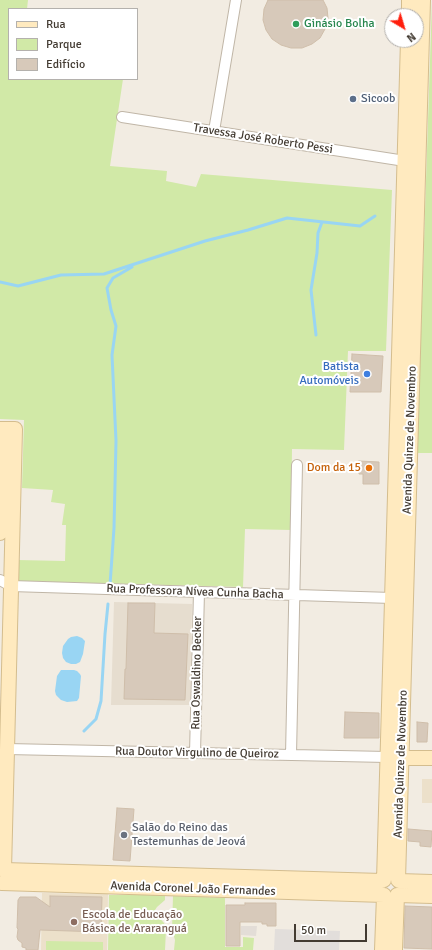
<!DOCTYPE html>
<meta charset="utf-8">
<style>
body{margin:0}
#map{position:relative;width:432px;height:950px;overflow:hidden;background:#f2ece2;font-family:Signika,sans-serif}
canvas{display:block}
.legend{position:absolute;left:8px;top:8px;width:130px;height:72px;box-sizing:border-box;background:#fff;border:1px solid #b4b1ad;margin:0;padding:5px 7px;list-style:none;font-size:12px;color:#433b32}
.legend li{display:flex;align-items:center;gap:8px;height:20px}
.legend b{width:20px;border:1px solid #b4b1ad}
.north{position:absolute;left:384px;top:8px;width:40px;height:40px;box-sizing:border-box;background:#fff;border:1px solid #b4b1ad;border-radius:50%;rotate:142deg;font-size:11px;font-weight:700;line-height:16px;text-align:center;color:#433b32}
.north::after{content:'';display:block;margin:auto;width:14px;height:18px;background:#ff1e0c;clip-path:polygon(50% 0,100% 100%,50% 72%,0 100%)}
.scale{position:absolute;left:294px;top:924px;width:73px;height:18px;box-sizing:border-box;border:2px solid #433b32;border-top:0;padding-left:5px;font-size:12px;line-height:14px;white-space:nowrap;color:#433b32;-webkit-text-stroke:3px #fff;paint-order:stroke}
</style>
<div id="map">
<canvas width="432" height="950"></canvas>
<ul class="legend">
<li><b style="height:5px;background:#ffeabf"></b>Rua</li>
<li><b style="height:11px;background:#d1e9a7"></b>Parque</li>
<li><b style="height:11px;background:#d7c9ba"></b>Edifício</li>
</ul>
<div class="north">N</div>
<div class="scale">50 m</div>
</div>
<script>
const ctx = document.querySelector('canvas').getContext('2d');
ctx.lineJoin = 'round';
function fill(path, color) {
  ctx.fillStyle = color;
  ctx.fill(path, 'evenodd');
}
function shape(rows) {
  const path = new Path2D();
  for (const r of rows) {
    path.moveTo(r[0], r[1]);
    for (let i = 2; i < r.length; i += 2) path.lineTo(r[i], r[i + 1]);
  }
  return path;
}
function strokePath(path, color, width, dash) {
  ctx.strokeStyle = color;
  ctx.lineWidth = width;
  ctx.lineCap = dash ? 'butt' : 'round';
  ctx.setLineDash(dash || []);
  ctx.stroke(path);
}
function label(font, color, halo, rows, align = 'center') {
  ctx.font = font + ' Signika,sans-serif';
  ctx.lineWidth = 4;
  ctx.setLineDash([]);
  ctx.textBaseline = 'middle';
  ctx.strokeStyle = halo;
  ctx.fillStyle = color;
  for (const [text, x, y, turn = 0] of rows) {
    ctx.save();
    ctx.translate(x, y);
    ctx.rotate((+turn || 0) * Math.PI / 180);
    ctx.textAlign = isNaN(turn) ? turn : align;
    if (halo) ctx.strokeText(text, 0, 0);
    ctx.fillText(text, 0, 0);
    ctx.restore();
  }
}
fill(shape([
 [114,602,192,604,190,705,111,705]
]), '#e6ddcf');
fill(shape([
 [241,926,257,926,256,936,241,935]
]), '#e3ddd7');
fill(shape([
 [422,779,432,779,432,803,422,803],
 [42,893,108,894,107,950,41,950]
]), '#ece0ca');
fill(shape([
 [0,0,28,0,27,9,9,9,9,79,123,79,110,166,167,171,166,181,196,187,201,174,392,190,386,351,348,351,344,450,292,449,291,530,245,529,243,587,16,581,17,560,65,561,66,525,62,525,65,504,51,502,53,490,22,488,24,420,0,419],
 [432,0,432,453,417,453],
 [109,895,165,895,165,900,157,907,155,910,156,914,164,923,166,930,165,950,108,950],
 [173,896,225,898,225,947,243,947,243,937,254,938,253,950,174,950,175,940,172,930],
 [46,941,103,942,103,950,46,950]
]), '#d1e9a7');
fill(shape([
 [275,929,340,931,339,950,274,950]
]), '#e2dedb');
fill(shape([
 [77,636,82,638,85,641,83,654,80,662,76,664,71,664,66,662,63,658,62,653,63,646,68,639,71,637],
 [61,670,74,670,77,671,80,674,81,676,79,698,77,701,67,702,61,700,56,695,55,691,57,676]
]), '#99d5f3');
strokePath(shape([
 [0,282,18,286,61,275,104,274,205,241,248,230,287,218,360,226,375,216],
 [316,335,311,290,317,253,318,233,322,222],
 [110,585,114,528,116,441,112,355,116,326,111,310,107,288,113,278,132,267],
 [84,731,96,719,101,701,105,634,108,604]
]), '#99d5f3', 3);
const building = shape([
 [268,0,323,0,327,8,328,18,325,29,320,38,312,44,302,48,291,48,281,45,272,39,266,30,263,20,264,9,268,0],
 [352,354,383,356,381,392,350,392,352,354],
 [359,461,379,462,379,484,363,484,363,474,359,474,359,461],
 [128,603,155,603,154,633,188,634,185,700,124,699,125,669,126,669,128,603],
 [345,712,379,713,379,738,344,738,345,712],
 [417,722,428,723,427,742,417,742,417,722],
 [117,808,134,809,130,861,113,860,117,808],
 [408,829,432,831,431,847,420,846,420,842,408,841,408,829],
 [50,896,102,897,101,932,40,930,38,950,26,950,26,948,22,947,22,943,18,940,17,937,18,929,17,928,18,900,20,897,36,897,50,907,50,896],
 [245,903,276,903,276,926,267,926,267,924,262,924,262,922,240,922,240,946,226,946,226,905,245,905,245,903],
 [405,906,432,907,432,949,404,948,405,906]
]);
fill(building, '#d7c9ba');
strokePath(building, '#cfbeaa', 1);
const street = shape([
 [122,117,405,161],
 [214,131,236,0],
 [0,580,11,586,392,598],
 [7,749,387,757],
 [195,753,199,592],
 [291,755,297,465]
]);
const secondary = shape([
 [409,16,409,0],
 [0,429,15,429,4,870,382,881],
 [0,533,3,429],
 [401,758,432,758],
 [384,880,408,40],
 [398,880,423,0],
 [399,881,432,882],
 [2,883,384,895,382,950],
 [395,950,397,895,432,896]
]);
strokePath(street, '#c0b6a7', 12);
strokePath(secondary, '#d4bd8e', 16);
strokePath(street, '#fff', 10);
strokePath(secondary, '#ffeabf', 14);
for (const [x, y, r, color] of [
 [296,24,4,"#2e9e5b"],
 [353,99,4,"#5c6f8a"],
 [367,374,4,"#3f7fe0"],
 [369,468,4,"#e8710a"],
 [124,835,4,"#6b7280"],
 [74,922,4,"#8d6e63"]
]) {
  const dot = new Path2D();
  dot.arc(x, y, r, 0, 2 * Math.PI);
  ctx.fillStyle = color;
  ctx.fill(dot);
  strokePath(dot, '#fff', 1.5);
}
label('12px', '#27864d', '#fff', [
 ["Ginásio Bolha",304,24]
], 'left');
label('12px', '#4e5e75', '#fff', [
 ["Sicoob",361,99]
], 'left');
label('12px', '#433b32', '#fff', [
 ["Travessa José Roberto Pessi",263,139,9],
 ["Avenida Quinze de Novembro",410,440,-88],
 ["Rua Professora Nívea Cunha Bacha",195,592,2],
 ["Rua Oswaldino Becker",197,673,-89],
 ["Rua Doutor Virgulino de Queiroz",197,753,1],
 ["Avenida Quinze de Novembro",401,764,-88],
 ["Avenida Coronel João Fernandes",193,889,2]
]);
label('12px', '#366cbe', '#fff', [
 ["Batista",359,367],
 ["Automóveis",359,381]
], 'right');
label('12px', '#c56008', '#fff', [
 ["Dom da 15",361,468]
], 'right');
label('12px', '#5b616d', '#fff', [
 ["Salão do Reino das",132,828],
 ["Testemunhas de Jeová",132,842]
], 'left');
label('12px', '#785e54', '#fff', [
 ["Escola de Educação",82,915],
 ["Básica de Araranguá",82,929]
], 'left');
</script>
